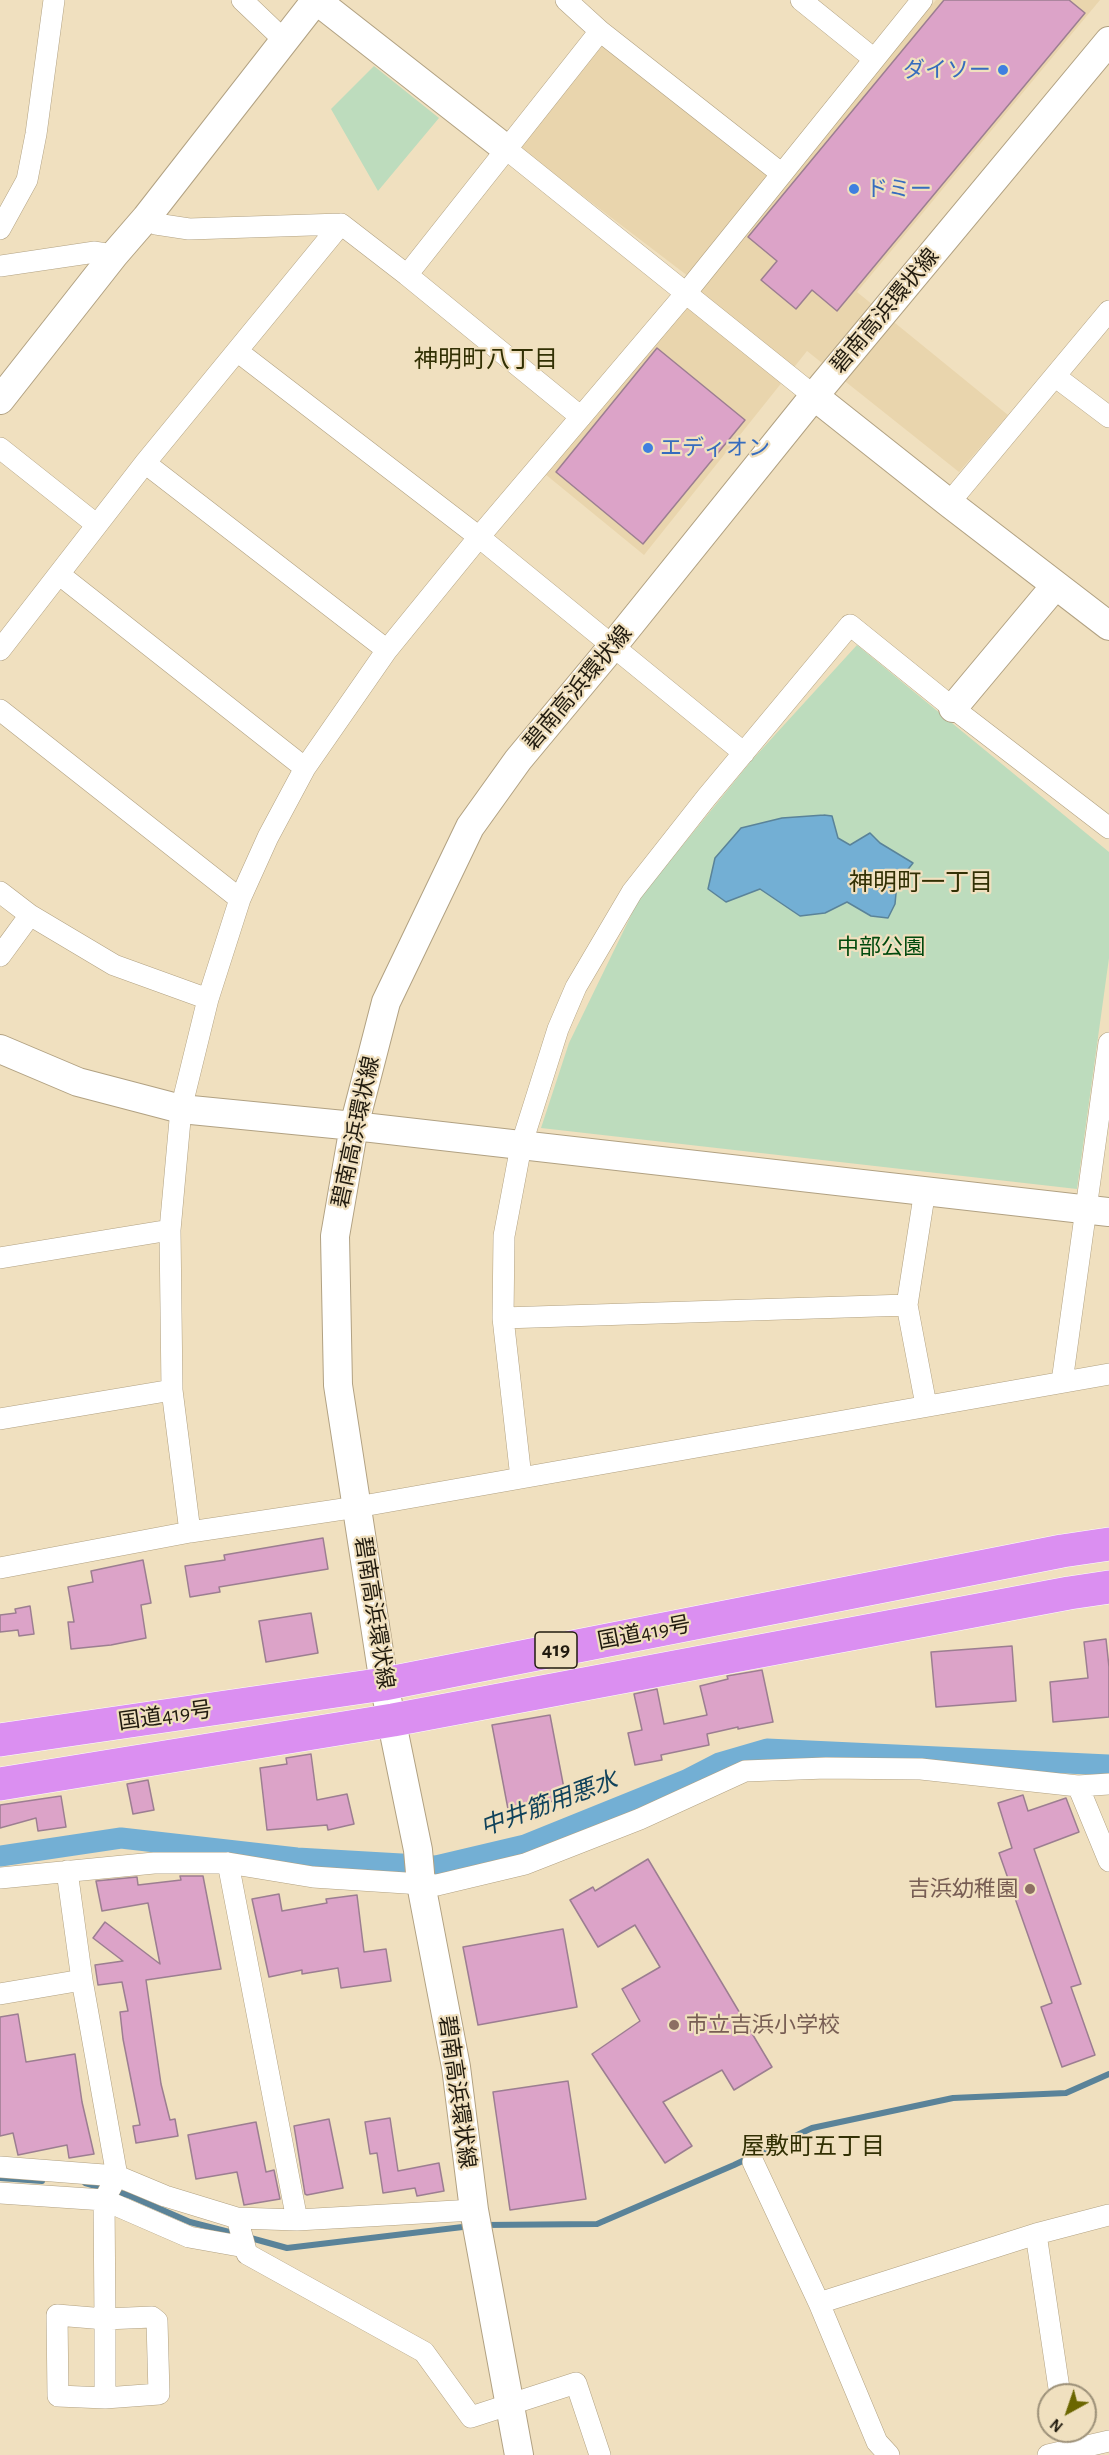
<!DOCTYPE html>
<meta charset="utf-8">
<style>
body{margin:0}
#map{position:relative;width:1109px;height:2455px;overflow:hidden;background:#f0e0bf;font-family:"Alegreya Sans",sans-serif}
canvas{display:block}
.north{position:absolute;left:1037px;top:2383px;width:60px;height:60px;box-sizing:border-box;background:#f0e0bf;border:2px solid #9d9179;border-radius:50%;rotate:220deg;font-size:16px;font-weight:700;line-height:24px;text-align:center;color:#211b0f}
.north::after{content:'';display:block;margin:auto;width:21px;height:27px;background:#6b6600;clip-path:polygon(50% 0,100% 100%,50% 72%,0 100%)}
</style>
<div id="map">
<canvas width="1109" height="2455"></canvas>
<div class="north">N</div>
</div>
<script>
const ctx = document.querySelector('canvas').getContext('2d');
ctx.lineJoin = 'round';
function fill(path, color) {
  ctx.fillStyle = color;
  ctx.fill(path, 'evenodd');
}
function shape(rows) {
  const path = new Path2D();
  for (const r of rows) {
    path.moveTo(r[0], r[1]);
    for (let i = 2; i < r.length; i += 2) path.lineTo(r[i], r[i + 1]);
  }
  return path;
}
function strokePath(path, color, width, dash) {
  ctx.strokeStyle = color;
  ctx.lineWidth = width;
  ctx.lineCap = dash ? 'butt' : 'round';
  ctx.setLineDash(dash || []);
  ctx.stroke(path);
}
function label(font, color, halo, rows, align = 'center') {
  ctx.font = font + ' "Alegreya Sans","Noto Sans JP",sans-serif';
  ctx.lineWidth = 4.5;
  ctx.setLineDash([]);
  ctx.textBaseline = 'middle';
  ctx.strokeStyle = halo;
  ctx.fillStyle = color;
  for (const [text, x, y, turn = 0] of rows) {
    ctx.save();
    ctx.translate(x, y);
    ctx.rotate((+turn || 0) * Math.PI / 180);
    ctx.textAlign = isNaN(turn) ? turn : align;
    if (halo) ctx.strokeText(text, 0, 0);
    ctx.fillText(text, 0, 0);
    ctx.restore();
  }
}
fill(shape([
 [936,0,1100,0,857,292,1008,415,959,472,807,351,644,555,545,474,701,286,520,148,603,45,785,186]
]), '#e9d5ad');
fill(shape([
 [374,66,439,118,378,191,331,109],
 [857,645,1109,852,1109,958,1077,1189,541,1128,569,1043,639,899,752,760]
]), '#bddcbd');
const water = shape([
 [824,815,832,816,838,838,850,845,870,833,880,843,913,863,897,883,895,904,888,918,871,916,847,902,825,913,800,916,760,889,726,902,708,889,715,858,741,828,782,818,824,815]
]);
fill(water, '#73afd4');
strokePath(water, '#5a8399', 1.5);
strokePath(shape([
 [0,2178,42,2181],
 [85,2183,128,2195,190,2222,237,2234],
 [484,2225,597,2224,734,2165,812,2128,953,2098,1066,2093,1109,2074],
 [247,2237,287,2248,471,2226]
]), '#5a8399', 6);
strokePath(shape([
 [0,1856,121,1838,297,1858,436,1866,525,1845,686,1780,719,1763,767,1749,1109,1765]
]), '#73afd4', 21);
const building = shape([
 [944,0,1069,0,1085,13,837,311,812,290,796,309,761,280,777,261,748,237,944,0],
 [657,348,745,420,643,544,556,472,657,348],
 [323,1538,328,1569,219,1587,220,1592,190,1597,185,1566,225,1560,224,1555,323,1538],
 [143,1560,151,1603,141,1605,146,1638,111,1645,71,1649,68,1622,74,1622,68,1587,93,1582,91,1571,143,1560],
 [30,1606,34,1634,19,1636,18,1630,0,1632,0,1615,16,1613,15,1609,30,1606],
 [311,1613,318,1653,266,1662,259,1621,311,1613],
 [1106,1639,1109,1667,1109,1717,1053,1722,1050,1682,1088,1678,1084,1642,1106,1639],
 [1012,1646,1016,1701,936,1707,931,1652,1012,1646],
 [762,1670,773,1722,738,1729,738,1727,707,1734,709,1745,661,1755,662,1760,635,1765,628,1733,642,1730,634,1694,657,1689,664,1724,707,1715,700,1686,728,1679,727,1676,762,1670],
 [550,1715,566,1799,508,1809,492,1725,550,1715],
 [311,1754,317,1800,347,1794,354,1824,328,1830,327,1825,267,1830,260,1768,287,1764,286,1758,311,1754],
 [148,1780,154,1810,133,1814,127,1784,148,1780],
 [1023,1795,1028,1811,1066,1798,1079,1832,1034,1849,1081,1984,1071,1987,1095,2055,1062,2067,1041,2007,1052,2003,999,1853,1012,1848,998,1803,1023,1795],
 [61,1796,66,1827,38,1831,36,1818,0,1828,0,1805,61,1796],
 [648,1859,772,2067,734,2090,722,2070,663,2102,692,2146,665,2163,592,2054,640,2021,622,1989,660,1967,635,1925,598,1947,570,1900,593,1887,595,1891,648,1859],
 [180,1876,203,1876,221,1969,146,1980,161,2084,170,2120,175,2119,178,2136,136,2143,133,2126,140,2125,123,2039,120,2012,128,2011,122,1982,98,1985,95,1965,123,1961,93,1938,105,1922,160,1964,148,1903,102,1911,96,1881,137,1877,138,1885,181,1880,180,1876],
 [279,1894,282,1911,327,1903,326,1899,357,1895,364,1952,386,1949,391,1981,341,1988,338,1968,302,1974,302,1970,269,1977,252,1899,279,1894],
 [563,1929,577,2007,478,2025,463,1947,563,1929],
 [18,2014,26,2062,75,2054,82,2102,94,2154,69,2158,67,2145,18,2155,13,2133,0,2136,0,2017,18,2014],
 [568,2081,586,2199,510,2210,493,2092,568,2081],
 [390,2118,398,2171,439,2163,444,2191,417,2196,415,2188,383,2193,377,2153,370,2154,365,2122,390,2118],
 [329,2119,343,2188,307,2195,305,2194,294,2126,329,2119],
 [256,2122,266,2172,274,2170,280,2199,244,2205,237,2172,196,2179,188,2135,256,2122]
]);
fill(building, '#dca3c8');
strokePath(building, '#9c7e91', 1.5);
const street = shape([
 [242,0,284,40],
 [566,0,600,31,782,174],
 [801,0,874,59],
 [505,148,814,396],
 [146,218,156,224,189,229,341,224,407,275,600,31],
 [0,229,27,180,36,134,54,0],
 [0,266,95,252,114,255],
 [407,275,581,417],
 [237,351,479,537,744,753],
 [1056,377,1109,417],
 [0,448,97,525],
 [145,463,387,650],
 [949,503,1109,311],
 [60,575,305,768],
 [0,650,145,463,341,224],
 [0,710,240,899],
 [0,892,30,915,114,965,208,999],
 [0,956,30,915],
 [925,1190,907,1305,926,1405],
 [0,1258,170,1230],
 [503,1318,907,1305],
 [1062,1382,1109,1043],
 [0,1419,172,1390],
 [521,1478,503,1318,504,1236,521,1146,558,1029,576,987,632,892,706,798,850,625,953,708,1109,828],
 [190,1532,172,1390,170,1230,181,1109,208,999,240,899,268,837,305,768,387,650,479,537,686,293,922,0],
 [0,1568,190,1532,357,1507,1109,1374],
 [1078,1786,1109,1861],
 [228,1863,297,2220],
 [67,1871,82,1980],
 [0,1878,154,1863,228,1863,313,1877,437,1885,525,1864,640,1819,745,1771,826,1768,921,1769,1078,1786,1109,1784],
 [0,1994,82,1980,117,2176,104,2200,105,2319,105,2398,58,2396,57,2315,105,2319,152,2317,157,2321,159,2394,105,2398],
 [753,2162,819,2303,877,2442,889,2455],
 [0,2167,117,2176,165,2196,237,2218,297,2220,474,2210],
 [0,2193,104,2200,189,2237,245,2247],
 [237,2218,247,2254,424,2352,471,2417,576,2383,600,2455],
 [1036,2234,1060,2395],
 [819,2303,1036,2234,1109,2215],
 [1048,2455,1109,2441]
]);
const secondary = shape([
 [316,0,505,148],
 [814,396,949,503,1109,626],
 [0,400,114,255,146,218,316,0],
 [953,708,1055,586],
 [0,1049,78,1082,181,1109,354,1126,1109,1212],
 [519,2455,474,2210,456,2067,421,1884,418,1850,384,1684,338,1385,335,1236,354,1126,386,1002,470,827,518,760,612,647,814,396,1109,41]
]);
const highway = shape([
 [0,1740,384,1684,1062,1551,1109,1544],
 [0,1784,393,1720,1069,1593,1109,1587]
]);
strokePath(street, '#b1a182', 22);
strokePath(secondary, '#b1a182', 30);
strokePath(highway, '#fff', 34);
strokePath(street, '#fff', 21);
strokePath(secondary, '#fff', 28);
strokePath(highway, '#db8ff1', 33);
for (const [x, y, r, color] of [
 [1003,70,6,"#3f7fe0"],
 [854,189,6,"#3f7fe0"],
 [648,448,6,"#3f7fe0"],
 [1030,1889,6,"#8d6e63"],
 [674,2025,6,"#8d6e63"]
]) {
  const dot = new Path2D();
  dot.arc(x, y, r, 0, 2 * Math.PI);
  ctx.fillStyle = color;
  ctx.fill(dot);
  strokePath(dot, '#f0e0bf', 2);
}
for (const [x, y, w] of [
 [556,1650,42]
]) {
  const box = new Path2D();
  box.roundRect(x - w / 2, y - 18, w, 36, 4.5);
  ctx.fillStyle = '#f0e0bf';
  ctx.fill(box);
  strokePath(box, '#211b0f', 1.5);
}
label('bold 21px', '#211b0f', null, [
 ["419",556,1650]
]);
label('22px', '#366cbe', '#f0e0bf', [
 ["ダイソー",991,70,"right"],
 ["ドミー",866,189],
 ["エディオン",660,448]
], 'left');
label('22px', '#211b0f', '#f0e0bf', [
 ["碧南高浜環状線",885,311,-50],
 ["碧南高浜環状線",578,688,-50],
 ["碧南高浜環状線",356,1132,-78],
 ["碧南高浜環状線",374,1613,81],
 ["国道419号",644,1633,-11],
 ["国道419号",165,1716,-8],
 ["碧南高浜環状線",457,2092,82]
]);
label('22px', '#00490d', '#f0e0bf', [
 ["中部公園",881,947]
]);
label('22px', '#785e54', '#f0e0bf', [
 ["吉浜幼稚園",1018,1889],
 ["市立吉浜小学校",686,2025,"left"]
], 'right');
label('24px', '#323004', '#f0e0bf', [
 ["神明町八丁目",486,360],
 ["神明町一丁目",921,883],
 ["屋敷町五丁目",813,2147]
]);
label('italic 24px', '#10425b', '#f0e0bf', [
 ["中井筋用悪水",549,1804,-20]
]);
</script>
